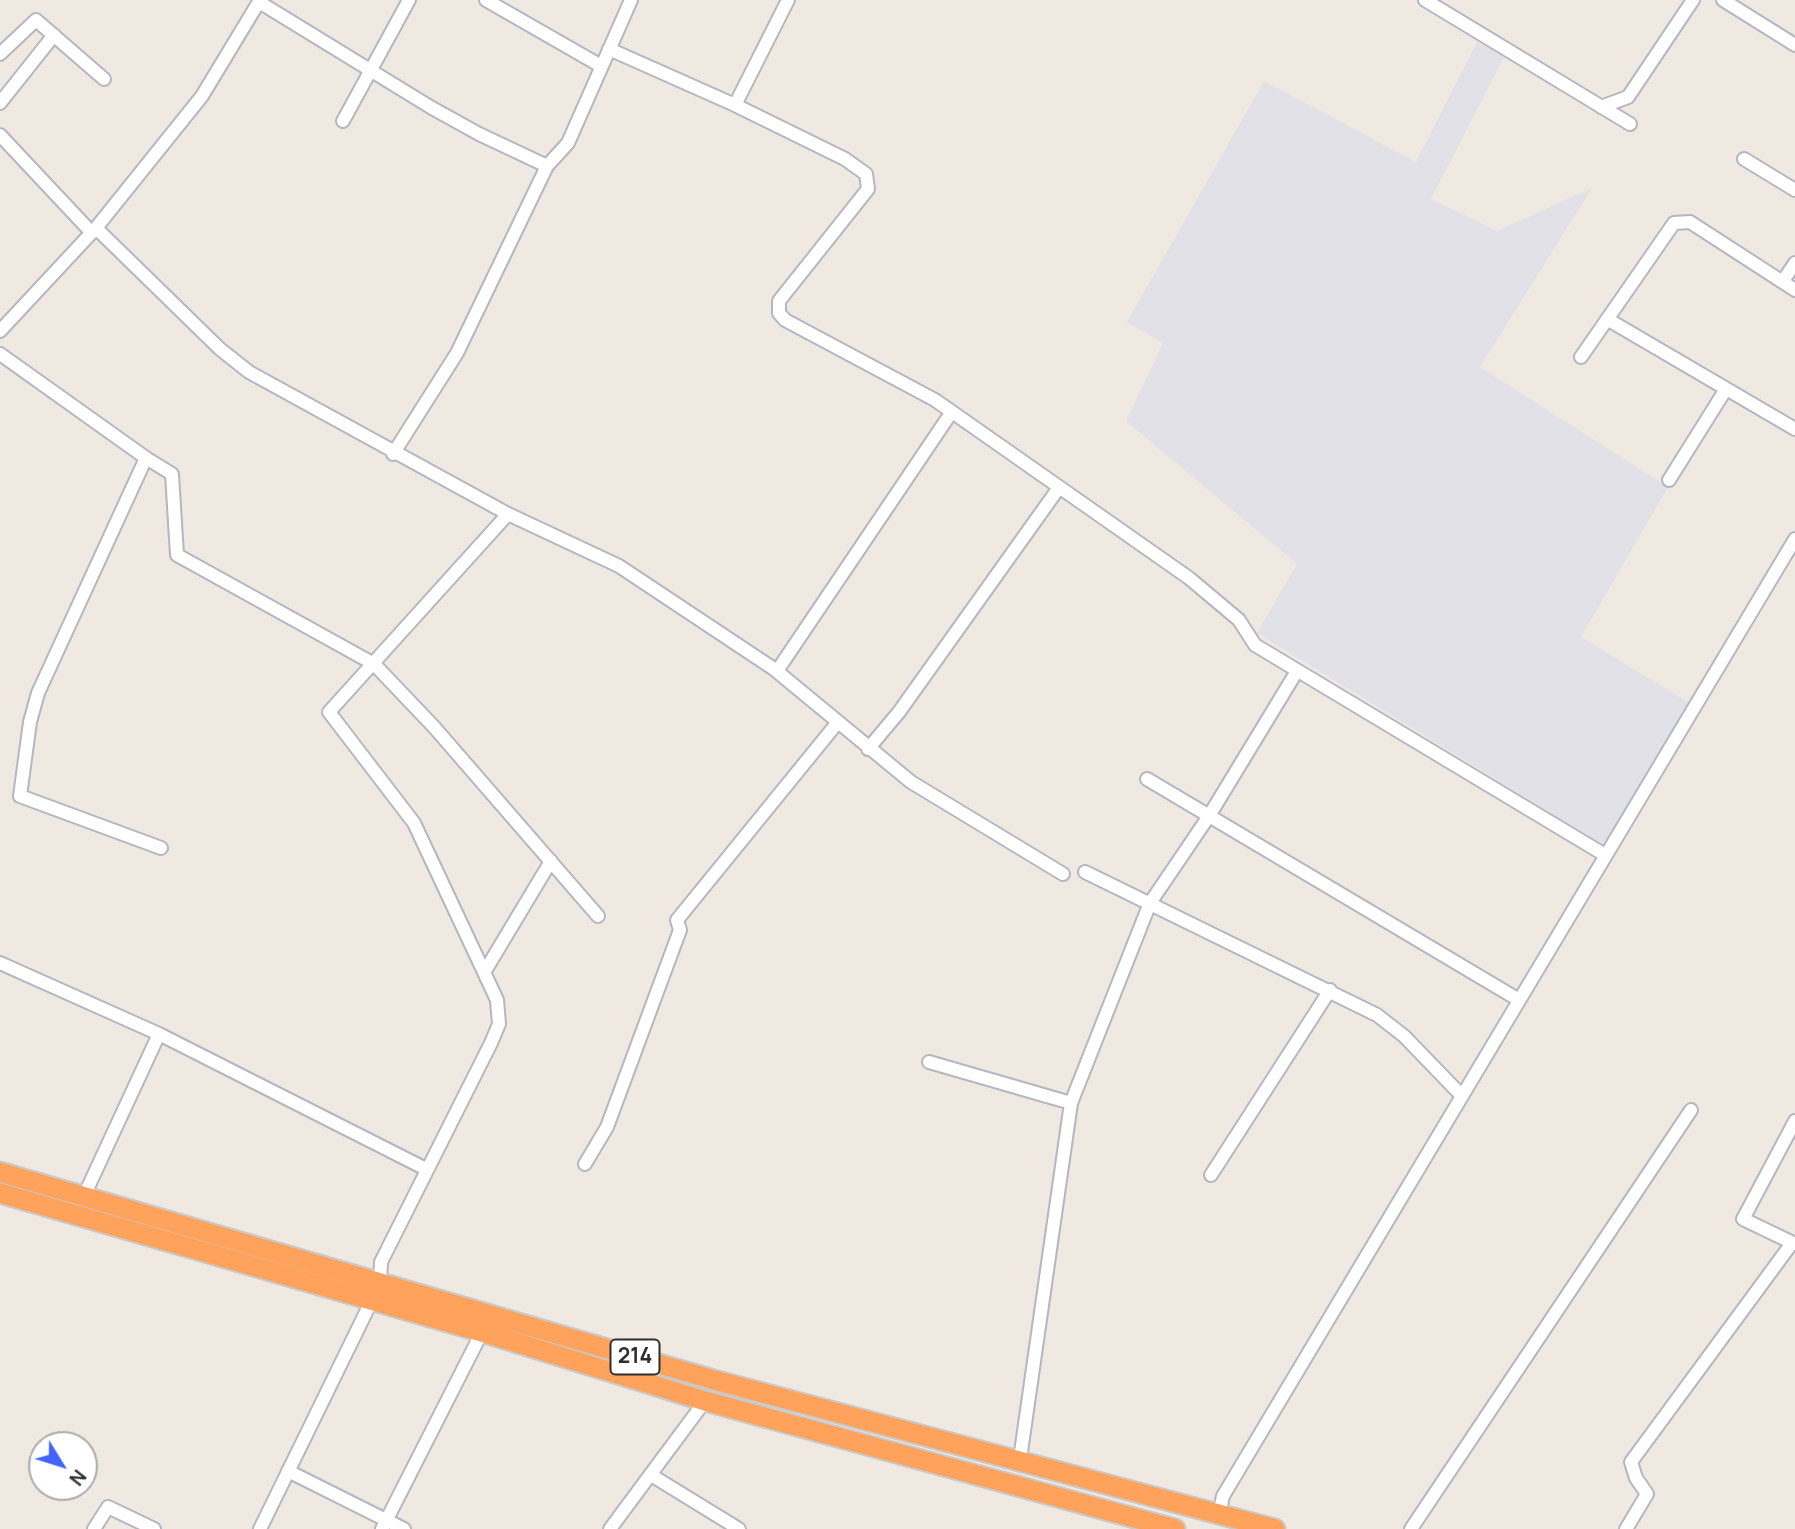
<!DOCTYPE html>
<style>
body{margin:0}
#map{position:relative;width:1795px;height:1529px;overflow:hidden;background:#efe9e1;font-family:Manrope,sans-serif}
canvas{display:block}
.north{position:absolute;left:28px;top:1431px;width:70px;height:70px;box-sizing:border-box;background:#fff;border:2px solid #ababab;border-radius:50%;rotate:128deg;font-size:19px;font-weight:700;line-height:28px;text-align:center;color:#2e2e2e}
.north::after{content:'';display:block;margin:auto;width:24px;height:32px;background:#4264fb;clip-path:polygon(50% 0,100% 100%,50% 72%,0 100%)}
</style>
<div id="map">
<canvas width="1795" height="1529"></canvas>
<div class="north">N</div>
</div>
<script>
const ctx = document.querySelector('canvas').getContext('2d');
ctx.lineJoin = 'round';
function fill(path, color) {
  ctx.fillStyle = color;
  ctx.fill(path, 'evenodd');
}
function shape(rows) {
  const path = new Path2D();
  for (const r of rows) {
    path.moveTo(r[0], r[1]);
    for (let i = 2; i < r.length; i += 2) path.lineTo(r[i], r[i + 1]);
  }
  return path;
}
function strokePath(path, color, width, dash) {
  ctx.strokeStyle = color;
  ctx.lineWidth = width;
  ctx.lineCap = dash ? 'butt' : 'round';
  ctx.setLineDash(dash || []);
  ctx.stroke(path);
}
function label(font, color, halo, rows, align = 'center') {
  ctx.font = font + ' Manrope,sans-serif';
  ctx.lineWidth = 7;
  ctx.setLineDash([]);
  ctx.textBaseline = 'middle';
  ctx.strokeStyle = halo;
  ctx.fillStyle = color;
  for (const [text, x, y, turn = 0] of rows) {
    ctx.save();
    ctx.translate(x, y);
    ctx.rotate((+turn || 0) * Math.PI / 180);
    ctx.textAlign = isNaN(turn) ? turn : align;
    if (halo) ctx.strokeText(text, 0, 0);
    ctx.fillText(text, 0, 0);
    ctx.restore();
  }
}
fill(shape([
 [1477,42,1505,55,1431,199,1497,231,1592,188,1480,367,1668,487,1581,637,1691,704,1603,845,1257,633,1297,564,1126,421,1163,343,1127,322,1264,81,1416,162]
]), '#e3e1e8');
const minor = shape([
 [486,0,601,66],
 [1425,0,1630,124],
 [1723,0,1795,45],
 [259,2,432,108,479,134,547,166],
 [609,49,735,105,788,0],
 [0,54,36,20,104,79],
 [0,103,54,35],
 [735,105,845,159,866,174,868,189,779,301,779,313,785,320,935,400,1189,578,1239,620,1255,645,1605,855],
 [1601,107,1628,97,1693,0],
 [343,121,409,0],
 [0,135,92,233],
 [1744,159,1795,190],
 [96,228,220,349,249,372,508,514,619,566,774,669,911,782,1063,874],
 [1783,281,1795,263],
 [1607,319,1795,429],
 [0,331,96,228,202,96,260,0],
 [0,354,146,458,38,693,30,722,20,796,161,848],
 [1581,357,1674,223,1690,222,1795,290],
 [393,454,457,353,547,166,568,143,631,0],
 [146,458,172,474,177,555,374,664,434,727,598,916],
 [1669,480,1726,389],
 [777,671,951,413],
 [868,749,899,712,1058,489],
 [1147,779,1519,1000],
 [1085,872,1377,1015,1404,1036,1462,1096],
 [0,963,159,1034,426,1169],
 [485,971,551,861],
 [929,1062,1071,1103],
 [1795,1121,1743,1219,1795,1244],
 [585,1164,607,1127,680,930,677,920,838,722],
 [1211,1175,1330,990],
 [84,1196,159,1034],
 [380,1282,381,1262,491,1043,499,1024,497,1000,414,823,329,712,508,514],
 [1020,1459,1071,1103,1150,903,1209,816,1297,671],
 [288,1471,404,1529],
 [651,1475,739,1529],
 [1219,1515,1223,1496,1795,539],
 [94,1529,108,1507,154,1529],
 [260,1529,372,1300],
 [382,1529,482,1332],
 [610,1529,705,1401],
 [1411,1529,1691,1110],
 [1626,1529,1647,1494,1636,1478,1631,1462,1792,1243]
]);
const highway = shape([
 [0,1172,714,1380,1275,1529],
 [0,1193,482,1332,705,1401,1175,1529]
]);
strokePath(minor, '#b4b7c1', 16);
strokePath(highway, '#c9c9c9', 23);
strokePath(minor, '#fff', 12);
strokePath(highway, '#ffa35c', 19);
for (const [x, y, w] of [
 [635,1357,49]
]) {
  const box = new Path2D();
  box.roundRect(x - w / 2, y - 17.5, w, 35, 5);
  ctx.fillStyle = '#fff';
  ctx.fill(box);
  strokePath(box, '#2e2e2e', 2);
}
label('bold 21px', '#2e2e2e', null, [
 ["214",635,1357]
]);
</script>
